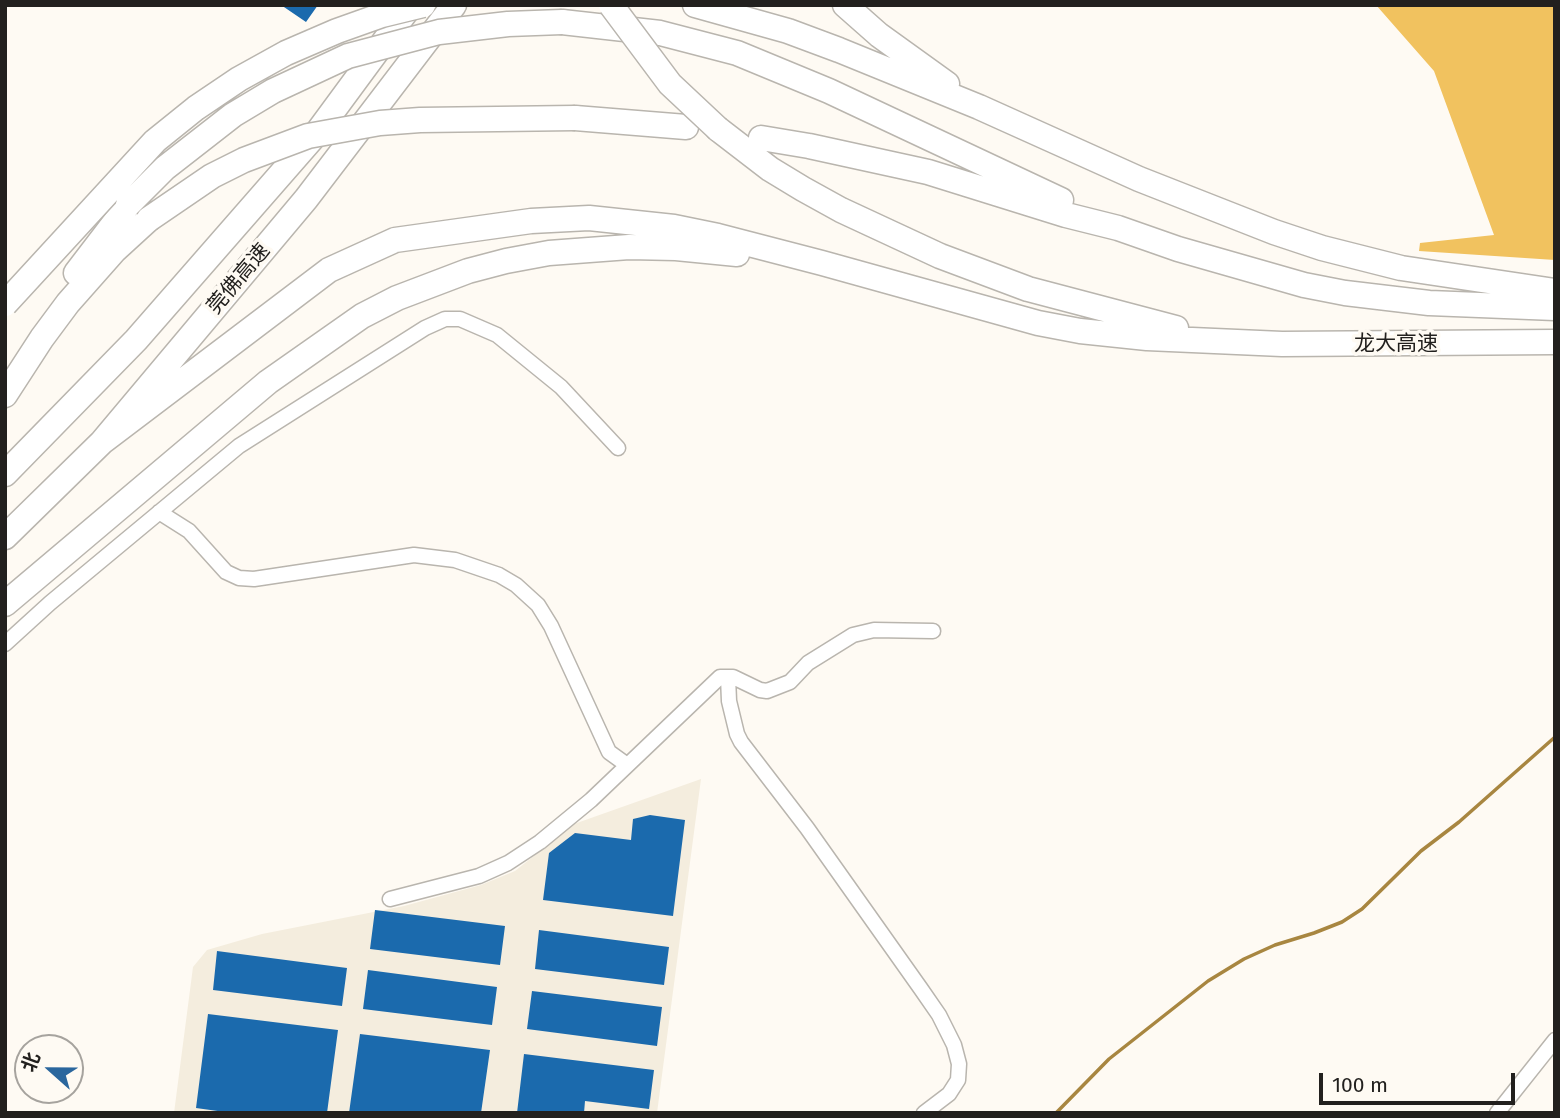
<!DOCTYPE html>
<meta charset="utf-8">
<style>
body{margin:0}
#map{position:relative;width:1560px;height:1118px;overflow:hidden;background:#fefaf3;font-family:"Fira Sans","Noto Sans SC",sans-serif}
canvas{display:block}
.frame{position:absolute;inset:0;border:7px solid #22201e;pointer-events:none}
.north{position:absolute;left:14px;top:1034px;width:70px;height:70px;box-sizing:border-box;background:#fefaf3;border:2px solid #a6a39e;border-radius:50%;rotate:291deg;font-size:19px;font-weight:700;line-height:28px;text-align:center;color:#22201e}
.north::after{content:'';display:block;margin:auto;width:24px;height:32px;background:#2a669d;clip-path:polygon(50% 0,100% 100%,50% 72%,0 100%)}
.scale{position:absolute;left:1319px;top:1073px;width:196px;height:32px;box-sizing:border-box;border:4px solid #22201e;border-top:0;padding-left:9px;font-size:21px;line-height:24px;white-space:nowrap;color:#22201e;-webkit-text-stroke:5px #fefaf3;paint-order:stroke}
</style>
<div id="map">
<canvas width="1560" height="1118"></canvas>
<div class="frame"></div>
<div class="north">北</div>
<div class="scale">100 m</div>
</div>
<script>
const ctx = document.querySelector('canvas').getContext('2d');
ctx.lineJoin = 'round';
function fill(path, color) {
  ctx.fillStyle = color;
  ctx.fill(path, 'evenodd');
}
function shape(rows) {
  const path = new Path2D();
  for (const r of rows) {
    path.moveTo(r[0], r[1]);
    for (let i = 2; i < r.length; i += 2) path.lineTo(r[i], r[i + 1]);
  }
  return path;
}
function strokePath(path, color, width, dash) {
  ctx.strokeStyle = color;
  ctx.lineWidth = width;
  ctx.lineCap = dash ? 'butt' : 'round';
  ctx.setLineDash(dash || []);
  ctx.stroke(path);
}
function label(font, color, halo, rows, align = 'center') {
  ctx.font = font + ' "Fira Sans","Noto Sans SC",sans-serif';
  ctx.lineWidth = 7;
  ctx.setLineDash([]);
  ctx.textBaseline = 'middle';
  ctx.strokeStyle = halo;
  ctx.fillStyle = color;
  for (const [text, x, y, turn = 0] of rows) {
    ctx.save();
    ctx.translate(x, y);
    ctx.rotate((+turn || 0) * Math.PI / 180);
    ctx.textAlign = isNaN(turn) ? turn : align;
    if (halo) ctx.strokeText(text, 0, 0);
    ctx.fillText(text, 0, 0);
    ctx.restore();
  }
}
fill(shape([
 [701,779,657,1113,174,1113,193,967,207,950,262,934,404,906,481,885,515,871,574,824]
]), '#f4edde');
fill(shape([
 [1376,5,1555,5,1555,260,1419,251,1420,243,1494,235,1434,71]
]), '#f1c25f');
strokePath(shape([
 [1056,1113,1109,1059,1208,981,1244,959,1275,945,1314,933,1342,922,1362,909,1421,851,1459,822,1555,737]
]), '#a88640', 3.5);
fill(shape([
 [281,5,318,5,306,22],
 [650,815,685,820,673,916,543,900,549,853,575,833,631,840,633,819],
 [375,910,505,926,500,965,370,949],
 [539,930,669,947,664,985,535,969],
 [217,951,347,968,342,1006,213,990],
 [368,970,497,987,492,1025,363,1009],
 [532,991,662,1007,657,1046,527,1029],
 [208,1014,338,1030,327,1113,232,1113,196,1108],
 [360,1034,490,1050,481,1113,349,1113],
 [524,1054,654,1070,649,1109,585,1101,584,1113,517,1113]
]), '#1b6aad');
const minor = shape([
 [159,512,189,531,226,572,239,578,254,579,414,555,455,560,499,575,516,585,538,605,551,626,609,752,627,765],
 [5,644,50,603,239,446,425,328,445,319,460,319,497,335,561,387,618,448],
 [728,677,729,701,737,734,741,742,807,828,921,989,939,1015,954,1045,959,1064,958,1080,949,1094,924,1113],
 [390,899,479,876,508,863,540,842,591,800,720,677,733,677,760,690,767,691,790,682,808,663,853,635,874,630,933,631],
 [1497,1113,1555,1040]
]);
const motorway = shape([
 [695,5,788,31,839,50,979,107,1139,179,1274,232,1322,248,1401,268,1555,291],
 [845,5,879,35,947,84],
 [562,22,660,33,737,53,829,91,1061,200],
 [575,118,686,127],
 [718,129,770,169,803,189,841,210,940,256,1028,289,1176,328],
 [761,138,809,146,928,172,1066,215,1118,228,1178,249,1304,285,1345,293,1429,303,1555,308],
 [76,273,128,205],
 [5,395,42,338,68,303,114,251,149,219],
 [102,442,329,270,395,240,531,221,589,218,674,227,718,236,822,263,1038,323,1080,331,1147,338,1282,344,1555,342],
 [5,474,136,340,316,134,411,5],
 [5,537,102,442,306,199,454,5],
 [5,604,268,382,362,316,397,298,468,271,506,261,549,253,629,247,676,248,737,254]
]);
strokePath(minor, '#b9b5ae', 17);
strokePath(motorway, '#b9b5ae', 27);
strokePath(minor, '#fff', 14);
strokePath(motorway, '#fff', 24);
const motorwayBridge = shape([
 [611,5,670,84,718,129],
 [128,205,165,168,233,115,273,91,348,56,439,32,508,24,562,22],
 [149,219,212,176,244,160,308,136,380,123,420,120,575,118],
 [5,304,155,141,196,108,239,79,286,53,337,31,382,15,423,5]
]);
strokePath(motorwayBridge, '#b9b5ae', 27, []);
strokePath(motorwayBridge, '#fff', 24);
label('21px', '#22201e', '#fefaf3', [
 ["莞佛高速",239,279,-50],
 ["龙大高速",1396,344]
]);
</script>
